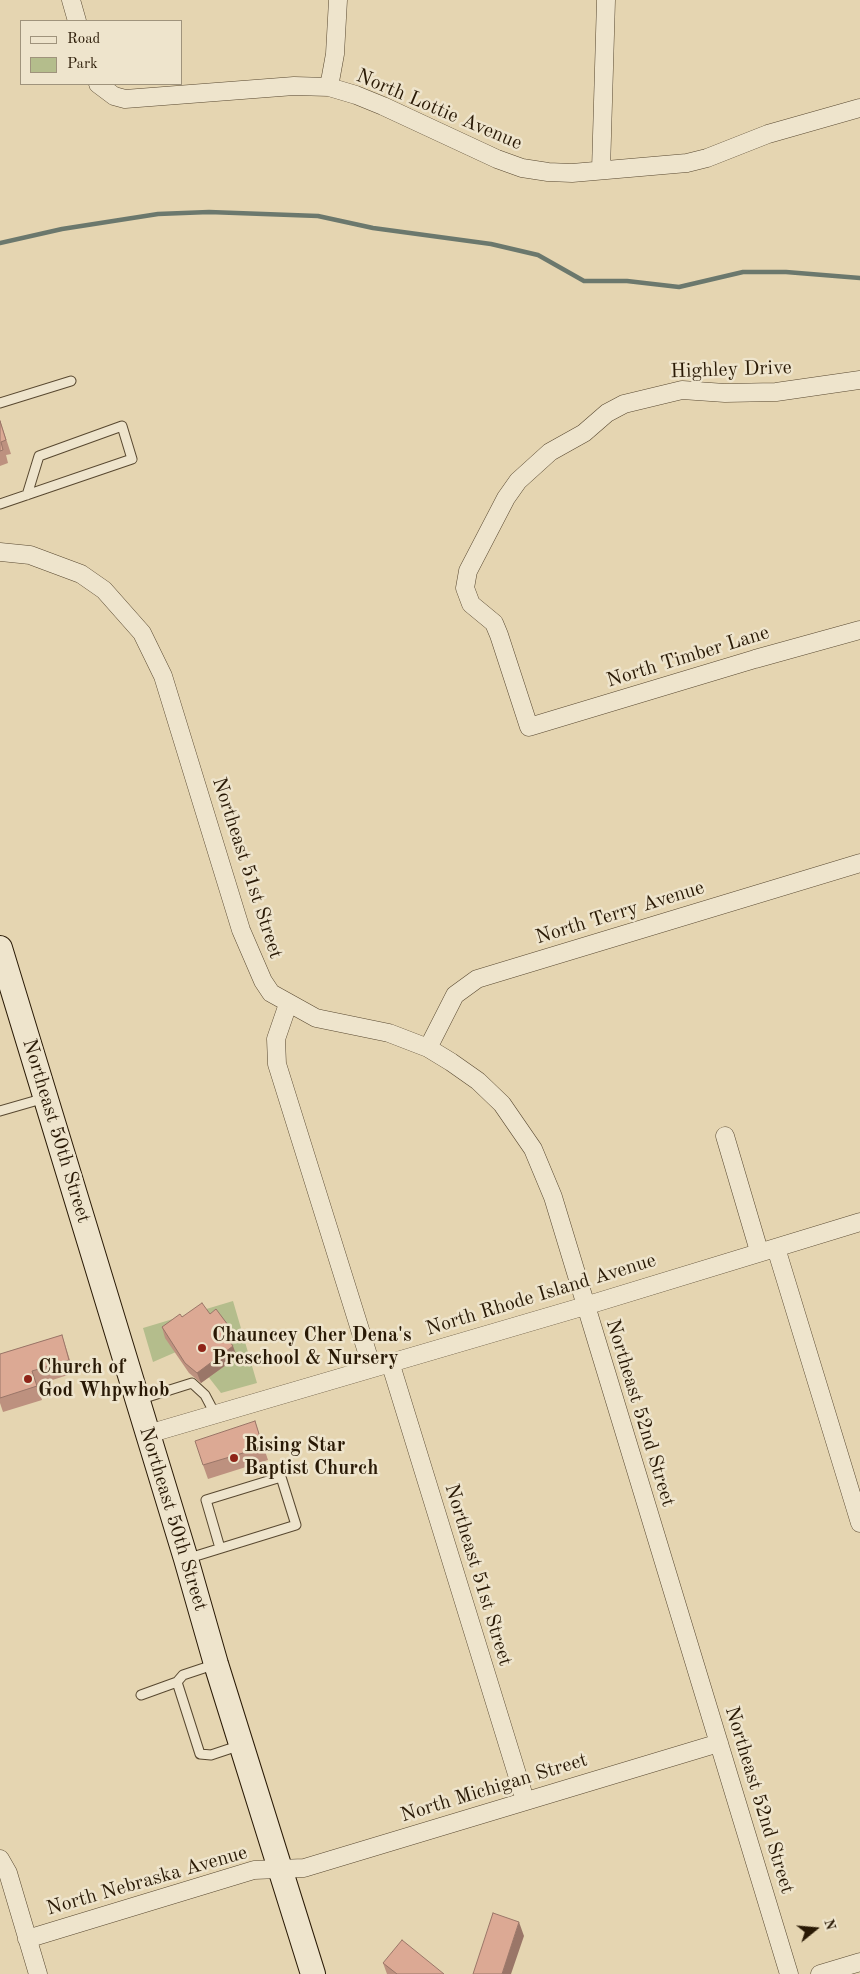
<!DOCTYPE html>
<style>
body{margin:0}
#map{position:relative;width:860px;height:1974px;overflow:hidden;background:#e5d5b1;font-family:"Old Standard TT",serif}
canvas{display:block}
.legend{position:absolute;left:20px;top:20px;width:162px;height:65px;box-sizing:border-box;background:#eee4cc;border:1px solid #9f937c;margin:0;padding:6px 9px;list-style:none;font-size:15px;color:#291905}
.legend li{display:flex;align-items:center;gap:10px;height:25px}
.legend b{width:25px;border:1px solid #9f937c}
.north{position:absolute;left:790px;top:1904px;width:50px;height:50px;-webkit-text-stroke:4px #eee4cc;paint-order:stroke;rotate:73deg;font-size:14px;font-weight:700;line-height:20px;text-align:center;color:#291905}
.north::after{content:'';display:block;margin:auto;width:18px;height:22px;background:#291905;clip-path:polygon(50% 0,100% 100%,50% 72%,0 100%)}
</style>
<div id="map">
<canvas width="860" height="1974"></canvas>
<ul class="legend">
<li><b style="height:6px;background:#eee4cc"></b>Road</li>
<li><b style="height:14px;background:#b4bd8c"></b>Park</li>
</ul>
<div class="north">N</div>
</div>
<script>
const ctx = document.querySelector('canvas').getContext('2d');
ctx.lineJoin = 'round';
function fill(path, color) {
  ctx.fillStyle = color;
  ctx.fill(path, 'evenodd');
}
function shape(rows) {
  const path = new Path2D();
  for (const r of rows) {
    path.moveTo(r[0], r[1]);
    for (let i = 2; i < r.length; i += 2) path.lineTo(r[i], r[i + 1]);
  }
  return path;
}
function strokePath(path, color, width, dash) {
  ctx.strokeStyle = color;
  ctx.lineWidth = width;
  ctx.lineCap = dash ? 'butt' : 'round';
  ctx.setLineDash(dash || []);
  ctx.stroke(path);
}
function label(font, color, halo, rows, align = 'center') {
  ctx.font = font + ' "Old Standard TT",serif';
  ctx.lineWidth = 5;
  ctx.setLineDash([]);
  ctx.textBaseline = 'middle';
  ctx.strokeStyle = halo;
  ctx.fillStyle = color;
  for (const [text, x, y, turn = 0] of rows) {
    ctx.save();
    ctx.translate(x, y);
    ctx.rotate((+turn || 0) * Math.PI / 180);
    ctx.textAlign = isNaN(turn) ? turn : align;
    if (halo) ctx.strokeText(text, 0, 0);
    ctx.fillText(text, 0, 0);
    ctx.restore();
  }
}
fill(shape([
 [233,1301,257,1383,221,1393,207,1375,228,1344,234,1339,176,1352,153,1362,143,1328]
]), '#b4bd8c');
strokePath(shape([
 [0,243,62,229,158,214,209,212,318,216,373,228,491,244,538,255,584,281,627,281,679,287,743,272,786,272,860,278]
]), '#6b786d', 4.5);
const lane = shape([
 [0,403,71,381],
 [0,504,132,459,122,426,39,456,27,495],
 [0,1111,45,1098],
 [138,1400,192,1383,205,1395,215,1414],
 [186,1559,296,1525,281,1477,206,1500,220,1548],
 [216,1664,183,1675,177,1682,200,1754,211,1755,241,1745],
 [141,1695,177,1682]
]);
const street = shape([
 [71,0,77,21],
 [98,84,114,96,125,99,294,86,329,87,356,95,383,106,497,159,522,168,548,172,572,173,687,163,707,158,768,134,860,108],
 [329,87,335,54,338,0],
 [601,170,606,0],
 [860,380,776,392,725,393,682,390,624,404,607,413,584,433,550,452,518,481,506,498,468,571,465,588,471,604,494,623,499,635,529,727,755,659,860,630],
 [0,552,30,555,81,574,104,590,142,633,163,676,241,930,263,981,271,993,316,1018,389,1033,428,1048,451,1062,478,1081,502,1104,533,1149,553,1197,789,1974],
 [288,1004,276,1039,277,1064,372,1368],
 [428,1048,455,995,477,979,860,863],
 [725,1136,759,1251],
 [776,1248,860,1523],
 [390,1362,525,1800],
 [148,1434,585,1306,860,1222],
 [0,1859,8,1873,38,1974],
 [27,1939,254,1870,304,1868,719,1743],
 [820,1974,860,1962]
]);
const secondary = shape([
 [0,948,186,1559,216,1664,313,1974]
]);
strokePath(lane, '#584830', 11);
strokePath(street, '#584830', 19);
strokePath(secondary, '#291905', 26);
strokePath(lane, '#eee4cc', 9);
strokePath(street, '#eee4cc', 18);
strokePath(secondary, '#eee4cc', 24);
fill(shape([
 [0,420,11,454,6,455,8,463,0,466],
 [210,1314,235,1339,230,1343,237,1357,201,1383,189,1373,165,1338,162,1327,182,1317],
 [62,1335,74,1373,37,1385,42,1400,3,1412,0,1403,0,1354],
 [255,1421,268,1460,208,1479,203,1465],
 [383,1963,444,1974,387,1974]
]), '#bd917f');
fill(shape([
 [231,1329,235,1339,228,1344,224,1334],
 [233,1346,237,1357,201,1383,197,1373],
 [519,1922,524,1936,511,1974,502,1974]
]), '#9a7668');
const building = shape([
 [0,421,6,440,1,442,3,450,0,451,0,421],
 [202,1303,210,1314,216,1309,231,1329,224,1334,233,1346,197,1373,185,1363,162,1327,180,1314,182,1317,202,1303],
 [62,1335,69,1360,32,1371,37,1386,0,1398,0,1354,62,1335],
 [255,1421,263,1447,203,1465,195,1441,255,1421],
 [493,1913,519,1922,502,1974,473,1974,493,1913],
 [402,1940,444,1974,397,1974,383,1963,402,1940]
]);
fill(building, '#dca994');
strokePath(building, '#9a7668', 1);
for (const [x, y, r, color] of [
 [202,1348,5,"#8f2418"],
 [28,1379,5,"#8f2418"],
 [234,1458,5,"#8f2418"]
]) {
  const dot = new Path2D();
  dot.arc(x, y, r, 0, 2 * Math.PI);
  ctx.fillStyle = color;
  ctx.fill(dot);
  strokePath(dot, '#eee4cc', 2);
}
label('20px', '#291905', '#eee4cc', [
 ["North Lottie Avenue",439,110,23],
 ["Highley Drive",731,370,-2],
 ["North Timber Lane",688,657,-17],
 ["Northeast 51st Street",247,868,72],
 ["North Terry Avenue",620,913,-17],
 ["Northeast 50th Street",56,1131,73],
 ["North Rhode Island Avenue",541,1295,-17],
 ["Northeast 52nd Street",640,1413,73],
 ["Northeast 50th Street",173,1519,73],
 ["Northeast 51st Street",478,1575,73],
 ["North Michigan Street",494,1788,-17],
 ["Northeast 52nd Street",759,1800,73],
 ["North Nebraska Avenue",147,1881,-16]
]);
label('bold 20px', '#291905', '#eee4cc', [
 ["Chauncey Cher Dena's",212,1336],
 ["Preschool & Nursery",212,1359],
 ["Church of",38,1368],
 ["God Whpwhob",38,1391],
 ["Rising Star",244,1446],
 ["Baptist Church",244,1469]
], 'left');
</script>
